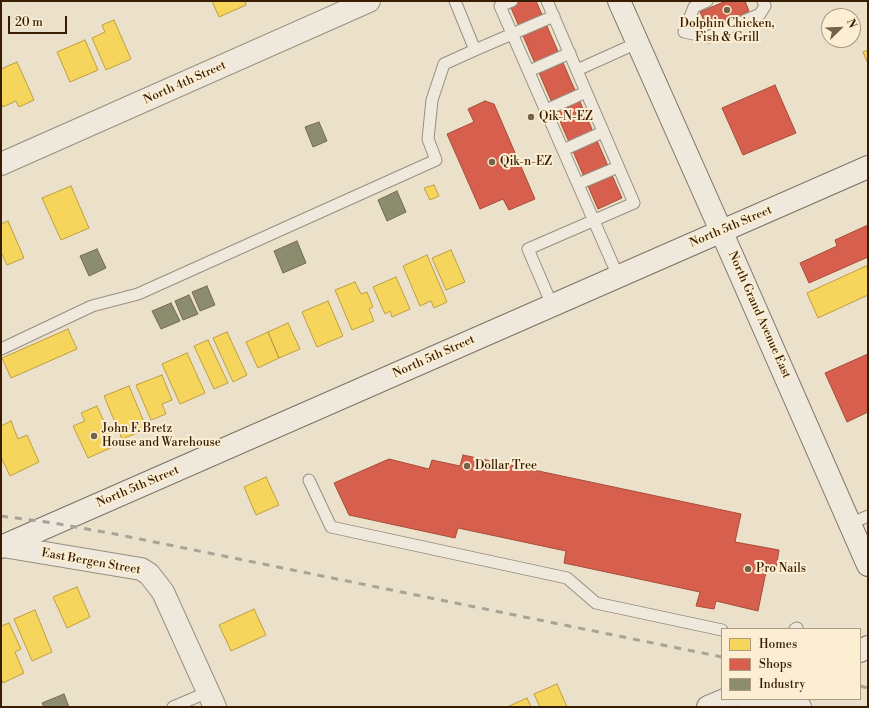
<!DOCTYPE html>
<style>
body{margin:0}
#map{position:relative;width:869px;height:708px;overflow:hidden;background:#ebe0ca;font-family:"Libre Bodoni",serif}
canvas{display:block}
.frame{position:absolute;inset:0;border:2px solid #381d00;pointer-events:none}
.legend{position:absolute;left:721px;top:628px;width:140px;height:72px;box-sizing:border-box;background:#fbeed3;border:1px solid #ad9a7f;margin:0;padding:5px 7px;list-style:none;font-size:12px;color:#381d00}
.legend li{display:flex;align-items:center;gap:8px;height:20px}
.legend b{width:20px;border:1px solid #ad9a7f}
.north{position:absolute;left:821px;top:8px;width:40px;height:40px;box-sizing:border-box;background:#fbeed3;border:1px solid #ad9a7f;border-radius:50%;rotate:67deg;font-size:11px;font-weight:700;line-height:16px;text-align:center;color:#381d00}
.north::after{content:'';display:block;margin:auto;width:14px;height:18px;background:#776147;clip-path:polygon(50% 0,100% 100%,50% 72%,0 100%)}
.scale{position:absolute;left:8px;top:16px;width:59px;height:18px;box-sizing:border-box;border:2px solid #381d00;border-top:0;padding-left:5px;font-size:12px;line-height:14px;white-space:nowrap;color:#381d00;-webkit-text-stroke:3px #fbeed3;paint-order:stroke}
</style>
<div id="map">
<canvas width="869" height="708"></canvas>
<div class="frame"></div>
<ul class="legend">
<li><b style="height:11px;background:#f6d55c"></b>Homes</li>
<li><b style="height:11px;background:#d6604d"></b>Shops</li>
<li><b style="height:11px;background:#8c8c6e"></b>Industry</li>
</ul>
<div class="north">N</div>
<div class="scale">20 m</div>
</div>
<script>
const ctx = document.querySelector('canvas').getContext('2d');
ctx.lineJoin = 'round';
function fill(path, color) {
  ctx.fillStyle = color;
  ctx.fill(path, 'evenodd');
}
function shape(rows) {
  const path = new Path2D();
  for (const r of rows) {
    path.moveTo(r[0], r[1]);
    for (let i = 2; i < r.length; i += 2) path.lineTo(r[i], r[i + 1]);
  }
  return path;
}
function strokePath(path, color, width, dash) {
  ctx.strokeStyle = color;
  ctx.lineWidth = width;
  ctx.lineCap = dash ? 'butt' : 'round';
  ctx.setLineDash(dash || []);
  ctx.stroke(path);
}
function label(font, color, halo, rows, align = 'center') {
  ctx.font = font + ' "Libre Bodoni",serif';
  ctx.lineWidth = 4;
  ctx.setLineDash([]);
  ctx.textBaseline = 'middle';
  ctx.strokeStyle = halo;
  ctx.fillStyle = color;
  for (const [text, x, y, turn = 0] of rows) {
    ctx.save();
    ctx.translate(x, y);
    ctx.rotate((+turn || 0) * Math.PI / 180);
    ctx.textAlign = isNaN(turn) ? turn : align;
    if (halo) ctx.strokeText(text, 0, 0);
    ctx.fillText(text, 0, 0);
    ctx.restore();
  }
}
const homes = shape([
 [212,1,245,1,246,5,219,17,212,1],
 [114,20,131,59,106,70,92,38,105,32,102,25,114,20],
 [85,40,98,70,70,82,57,52,85,40],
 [868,50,868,64,863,52,868,50],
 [17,62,34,100,19,107,16,101,3,107,1,102,1,69,17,62],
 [434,185,439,196,430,200,424,188,434,185],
 [71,186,89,228,61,240,42,198,71,186],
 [8,221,24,258,7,265,2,254,1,254,1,224,8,221],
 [451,250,465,282,446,290,432,258,451,250],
 [427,255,447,302,434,308,431,301,420,306,403,266,427,255],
 [866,266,868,269,868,295,818,318,807,293,866,266],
 [396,277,410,309,392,317,390,311,385,314,373,287,396,277],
 [355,282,361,294,367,292,373,307,369,309,374,321,352,330,335,290,355,282],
 [328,301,343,336,317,347,302,312,328,301],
 [288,323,300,349,279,358,268,332,288,323],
 [68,329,77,349,11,378,2,358,68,329],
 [227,332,247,375,233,382,213,338,227,332],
 [268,332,279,358,258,368,246,342,268,332],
 [208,340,228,383,214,389,194,346,208,340],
 [187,353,205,393,180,404,162,364,187,353],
 [162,375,172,400,162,404,166,414,151,420,136,385,162,375],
 [129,386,147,429,122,439,104,396,129,386],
 [97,406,115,446,88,458,73,426,85,421,81,413,97,406],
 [11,421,18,439,27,435,39,462,10,476,1,457,1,426,11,421],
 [266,477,279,505,256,515,244,487,266,477],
 [77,587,90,617,67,628,53,597,77,587],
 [254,609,266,635,231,651,219,625,254,609],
 [35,610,52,652,32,661,14,619,35,610],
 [9,623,21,649,15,652,24,673,3,683,1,677,1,626,9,623],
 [557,684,567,707,540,707,534,694,557,684],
 [527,698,531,707,507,707,527,698]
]);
fill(homes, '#f6d55c');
strokePath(homes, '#bd9e40', 1);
const shops = shape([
 [508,1,536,1,622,198,598,209,508,1],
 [726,1,745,1,749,11,708,29,700,12,726,1],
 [775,85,796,133,743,155,722,108,775,85],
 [485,101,494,104,535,199,509,210,503,199,480,209,447,134,474,122,468,109,485,101],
 [868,225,868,257,809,283,800,263,837,246,835,240,868,225],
 [868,354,868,412,847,422,825,373,868,354],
 [463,455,741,514,735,542,779,550,776,569,767,567,758,611,716,601,714,609,696,606,700,592,564,563,566,551,458,528,455,538,349,515,334,483,389,459,429,469,432,460,460,466,463,455]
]);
fill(shops, '#d6604d');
strokePath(shops, '#a74c36', 1);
const industry = shape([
 [319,122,327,141,313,147,305,127,319,122],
 [397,191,406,212,387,221,378,200,397,191],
 [297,241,306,263,283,273,274,251,297,241],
 [97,249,106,268,89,276,80,256,97,249],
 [207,286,215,305,200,311,192,292,207,286],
 [189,295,198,314,183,320,175,301,189,295],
 [171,303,180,321,161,329,152,311,171,303],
 [64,694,69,707,44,707,42,703,64,694]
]);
fill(industry, '#8c8c6e');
strokePath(industry, '#736b4d', 1);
const lane = shape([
 [455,1,475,50,554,16],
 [512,1,500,6,618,276],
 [547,1,634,203,528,249,552,305],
 [707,1,694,7,684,32,708,37,760,14,765,6,763,1],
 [577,70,637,43],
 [529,71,570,53],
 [546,110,586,92],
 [563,150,603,132],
 [578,184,618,167],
 [1,349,92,306,138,294,436,160,428,139,432,100,444,64,475,50],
 [309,480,331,527,567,578,596,603,722,630],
 [850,524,868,516],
 [795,629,797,628],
 [173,707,208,692]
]);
const street = shape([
 [1,164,369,1],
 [3,546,141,569,149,574,163,592,215,707],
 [745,699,800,707]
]);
const secondary = shape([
 [619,1,738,269,868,565],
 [1,547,868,167],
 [860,651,868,647],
 [708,707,727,699]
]);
strokePath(lane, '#988f7f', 13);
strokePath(street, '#988f7f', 24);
strokePath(secondary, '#7f7465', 24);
strokePath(lane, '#eee8dd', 11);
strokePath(street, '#eee8dd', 22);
strokePath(secondary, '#eee8dd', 22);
strokePath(shape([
 [1,516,54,523,115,534,722,657],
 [860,686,868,688]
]), '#aaa297', 3, [7, 7]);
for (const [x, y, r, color] of [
 [727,10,4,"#776147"],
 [531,117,4,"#776147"],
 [492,162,4,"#776147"],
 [94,436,4,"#776147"],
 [467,466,4,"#776147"],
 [748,569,4,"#776147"]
]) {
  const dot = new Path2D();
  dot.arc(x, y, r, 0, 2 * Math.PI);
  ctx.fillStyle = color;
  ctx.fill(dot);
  strokePath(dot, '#fbeed3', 1.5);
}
label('12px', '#381d00', '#fbeed3', [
 ["Dolphin Chicken,",727,24,"center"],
 ["Fish & Grill",727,38,"center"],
 ["Qik-N-EZ",539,117],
 ["Qik-n-EZ",500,162],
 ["John F. Bretz",102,429],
 ["House and Warehouse",102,443],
 ["Dollar Tree",475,466],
 ["Pro Nails",756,569]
], 'left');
label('12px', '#381d00', '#fbeed3', [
 ["North 4th Street",185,83,-24],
 ["North 5th Street",731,227,-23],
 ["North Grand Avenue East",759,315,66],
 ["North 5th Street",434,357,-24],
 ["North 5th Street",138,487,-23],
 ["East Bergen Street",91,562,10]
]);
</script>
